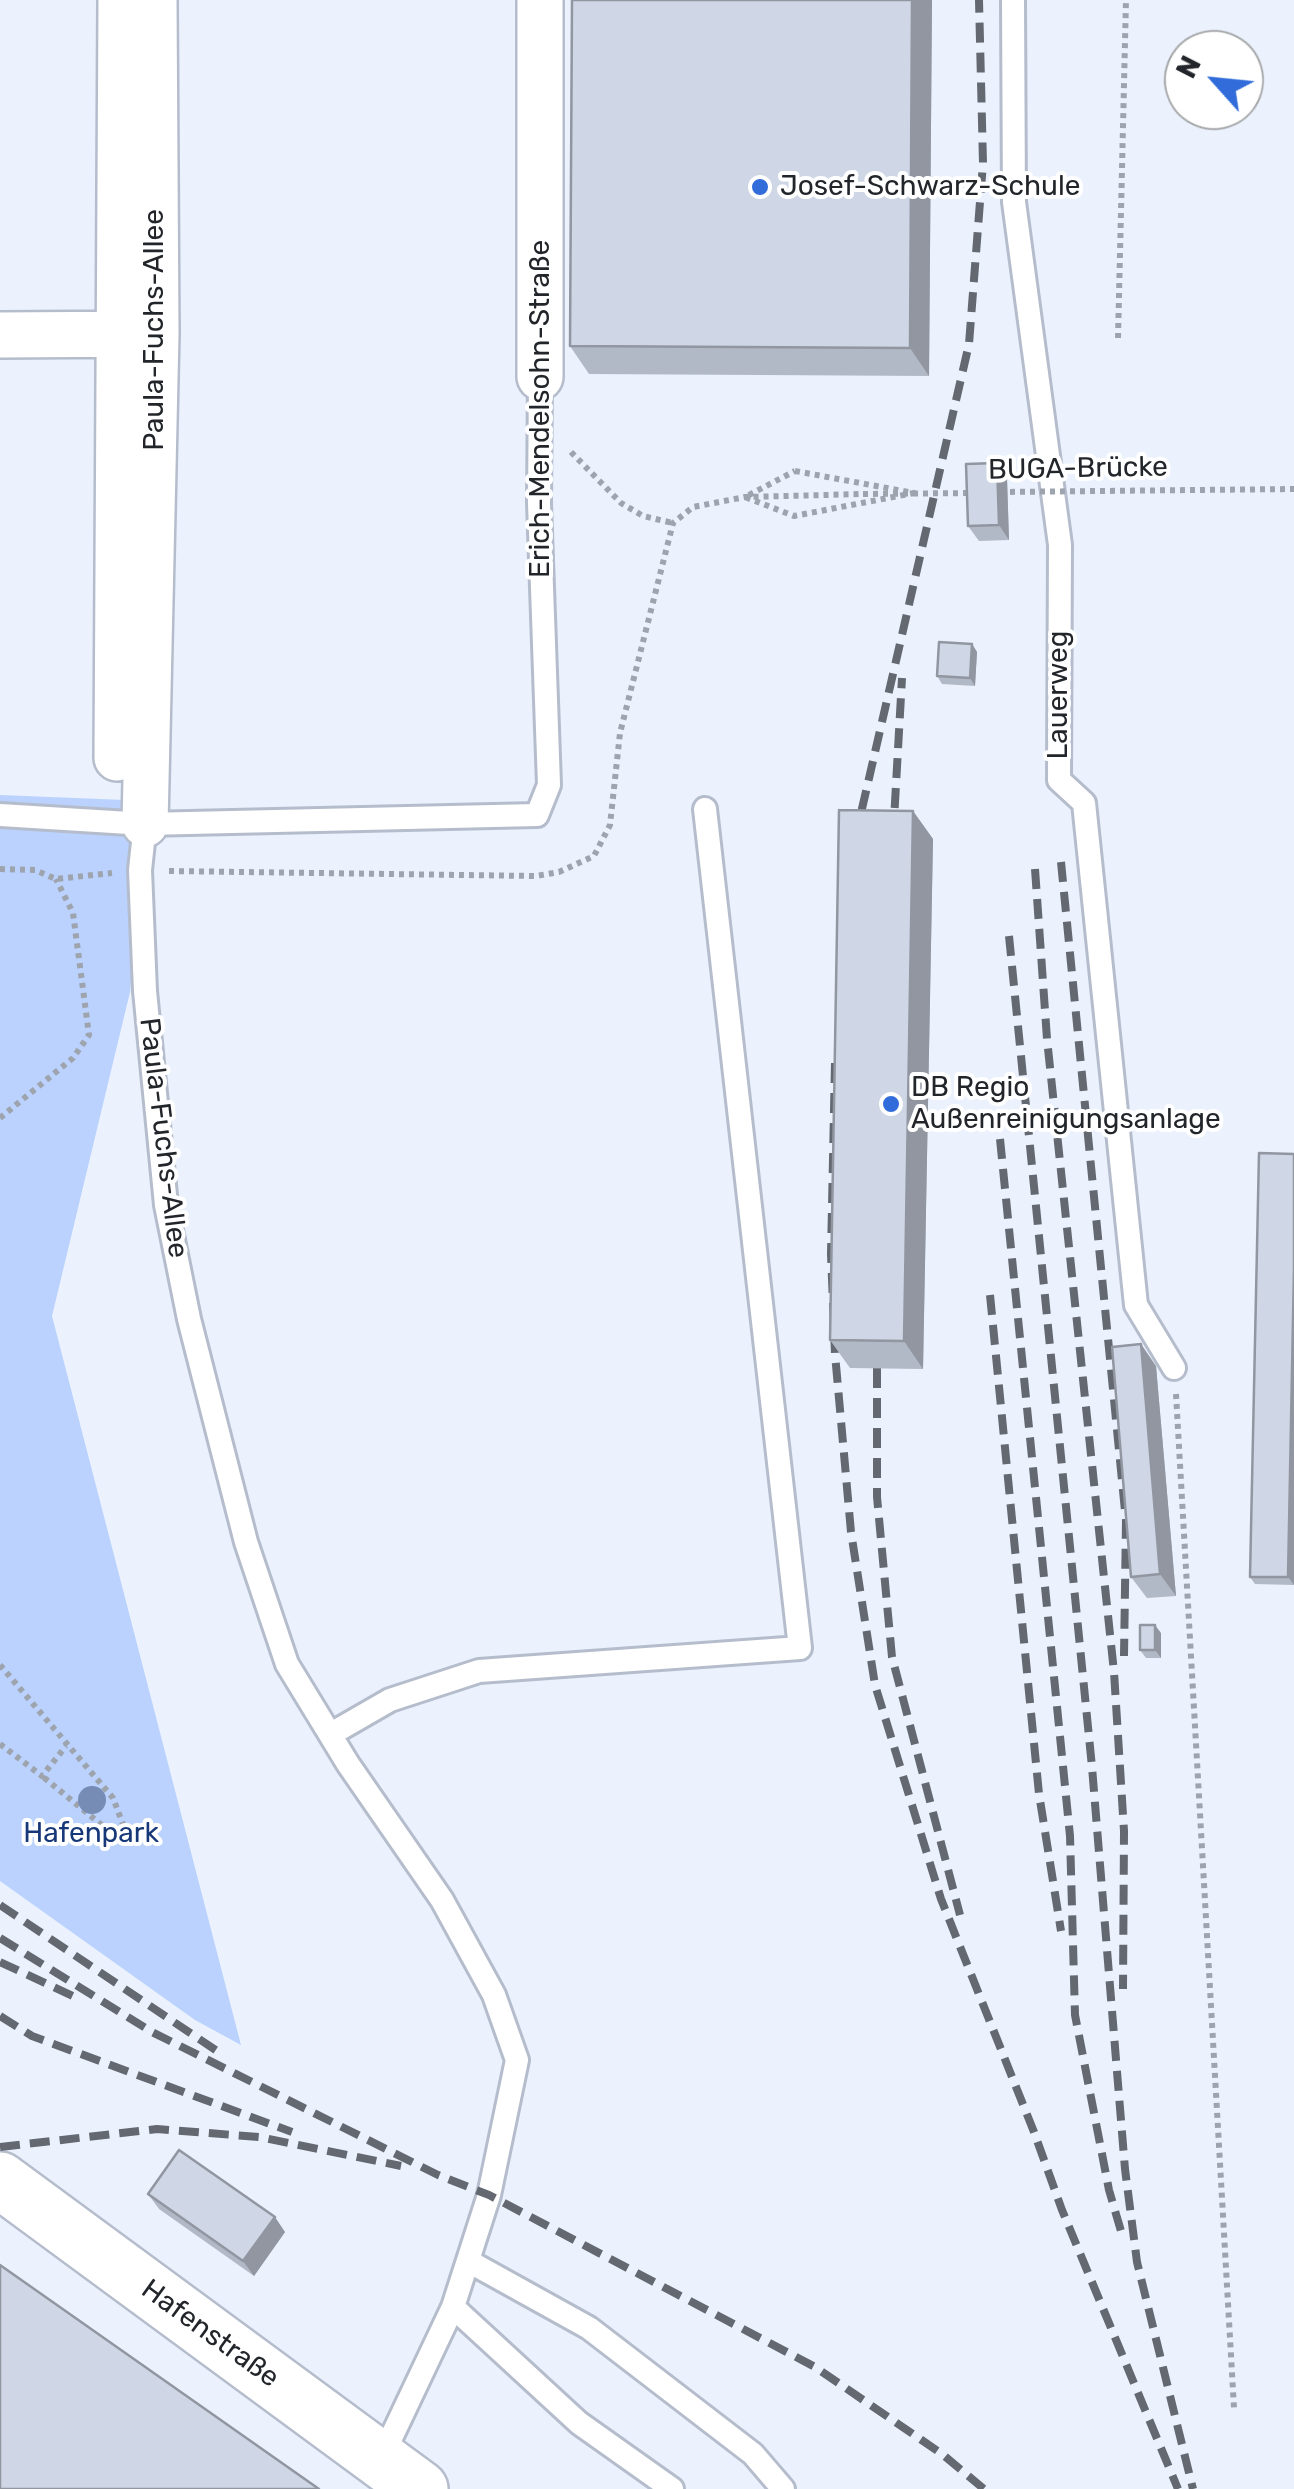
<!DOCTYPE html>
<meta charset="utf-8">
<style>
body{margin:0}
#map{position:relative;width:1294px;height:2489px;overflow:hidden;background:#ebf2fe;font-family:Rubik,sans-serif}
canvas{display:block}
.north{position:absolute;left:1164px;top:30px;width:100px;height:100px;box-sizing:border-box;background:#fff;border:2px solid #a7a8aa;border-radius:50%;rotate:297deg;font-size:28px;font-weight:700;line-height:40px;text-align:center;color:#22252a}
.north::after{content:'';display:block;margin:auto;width:35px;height:45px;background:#316cda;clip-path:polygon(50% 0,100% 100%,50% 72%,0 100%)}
</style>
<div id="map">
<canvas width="1294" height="2489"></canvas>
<div class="north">N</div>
</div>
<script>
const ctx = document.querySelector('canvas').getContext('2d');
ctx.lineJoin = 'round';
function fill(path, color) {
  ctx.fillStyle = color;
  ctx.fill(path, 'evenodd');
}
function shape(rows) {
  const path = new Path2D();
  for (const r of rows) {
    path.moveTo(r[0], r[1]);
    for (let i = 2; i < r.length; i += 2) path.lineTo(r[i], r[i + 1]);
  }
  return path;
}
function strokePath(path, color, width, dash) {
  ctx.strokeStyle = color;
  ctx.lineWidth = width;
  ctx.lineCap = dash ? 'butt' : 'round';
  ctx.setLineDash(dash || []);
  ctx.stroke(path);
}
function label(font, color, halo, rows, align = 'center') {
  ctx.font = font + ' Rubik,sans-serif';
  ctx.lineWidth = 8;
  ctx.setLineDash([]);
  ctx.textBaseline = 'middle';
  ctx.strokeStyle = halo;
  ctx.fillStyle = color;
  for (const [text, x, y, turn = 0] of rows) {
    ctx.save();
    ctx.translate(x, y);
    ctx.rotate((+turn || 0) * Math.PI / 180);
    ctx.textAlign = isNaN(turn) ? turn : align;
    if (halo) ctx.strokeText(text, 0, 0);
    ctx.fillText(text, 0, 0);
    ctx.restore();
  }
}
fill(shape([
 [0,795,150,801,130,992,52,1316,241,2045,195,2020,0,1881]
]), '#bad2fd');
const lane = shape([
 [1013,0,1014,202,1060,545,1059,780,1084,803,1136,1305,1174,1368],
 [0,815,145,824,537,815,549,785,539,503,540,377],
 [145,824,140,870,145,991,166,1205,189,1319,246,1542,287,1664,348,1764,442,1900,494,1995,517,2060,489,2195,453,2307,579,2423,672,2489],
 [331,1734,390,1700,479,1671,800,1648,705,809],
 [470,2262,589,2328,753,2454,783,2489],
 [381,2459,453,2307]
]);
const street = shape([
 [0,335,149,334],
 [540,377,540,0],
 [117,758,121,0],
 [145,824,156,334,154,0]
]);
const secondary = shape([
 [0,2180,420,2489]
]);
strokePath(lane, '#b5bdcc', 28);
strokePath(street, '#b5bdcc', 50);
strokePath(secondary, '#b5bdcc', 60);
strokePath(shape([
 [1118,338,1126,0],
 [571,452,621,503,643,516,673,523],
 [795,471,914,493,794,516,745,497,795,471],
 [0,869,35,870,56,879,112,873],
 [169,871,536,876,559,872,594,856,610,825,620,733,673,523,693,507,745,497,863,494],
 [0,1118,73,1058,89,1035,73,913,56,879],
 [1176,1394,1234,2408],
 [0,1665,113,1798,124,1827,109,1831,42,1776],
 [0,1744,42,1776,66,1746]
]), '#9ea4ad', 6, [5, 5]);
strokePath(lane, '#fff', 22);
strokePath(street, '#fff', 45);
strokePath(secondary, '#fff', 55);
strokePath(shape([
 [893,838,902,678],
 [855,839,969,344,983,163,979,0],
 [1061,862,1126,1521,1124,1656],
 [1035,869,1047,1039,1114,1672,1124,1831,1123,1989],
 [1009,936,1092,1767,1125,2169,1137,2262,1193,2489],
 [835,1063,831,1254,835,1354,851,1532,875,1685,941,1899,1034,2132,1062,2210,1178,2489],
 [1000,1139,1070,1836,1075,2015,1109,2190,1123,2238],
 [990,1295,1039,1794,1061,1931],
 [877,1368,877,1497,892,1657,960,1915],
 [0,1905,217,2051],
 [0,1938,152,2032,438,2175,489,2195,815,2367,942,2454,984,2489],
 [0,1962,79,1999],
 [0,2016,32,2036,292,2132],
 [0,2147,157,2129,259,2137,401,2166]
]), '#646870', 8, [20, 10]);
strokePath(shape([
 [1000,492,1294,489],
 [863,494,973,493]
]), '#9ea4ad', 6, [5, 5]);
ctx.fillStyle = '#768cb4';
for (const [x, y] of [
 [92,1800]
]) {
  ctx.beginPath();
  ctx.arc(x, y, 14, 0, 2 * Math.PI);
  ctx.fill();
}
fill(shape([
 [572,0,932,0,929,376,589,374,570,346],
 [997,463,1007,478,1009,540,979,541,968,526],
 [972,644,977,652,975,686,942,684,937,676],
 [913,811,933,839,923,1369,850,1368,830,1340],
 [1259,1153,1294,1585,1255,1584,1250,1577],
 [1156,1366,1176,1596,1147,1598,1131,1577],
 [1161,1633,1161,1658,1146,1658,1140,1650],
 [148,2194,285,2232,254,2276,159,2209]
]), '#b2b9c6');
fill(shape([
 [912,0,932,0,929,376,910,348],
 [997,463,1007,478,1009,540,999,525],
 [972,644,977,652,975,686,970,678],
 [913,811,933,839,923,1369,904,1341],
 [1294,1268,1294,1585,1288,1577],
 [1141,1344,1156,1366,1176,1596,1160,1574],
 [1155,1625,1161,1633,1161,1658,1155,1650],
 [275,2217,285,2232,254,2276,243,2261]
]), '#9196a1');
const building = shape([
 [572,0,912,0,910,348,570,346,572,0],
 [997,463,999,525,968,526,966,464,997,463],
 [939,642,972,644,970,678,937,676,939,642],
 [839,810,913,811,904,1341,830,1340,839,810],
 [1259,1153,1294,1154,1294,1268,1288,1577,1250,1577,1259,1153],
 [1141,1344,1160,1574,1131,1577,1112,1347,1141,1344],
 [1140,1625,1155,1625,1155,1650,1140,1650,1140,1625],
 [179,2150,275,2217,243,2261,148,2194,179,2150],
 [0,2265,319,2489,0,2489,0,2265]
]);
fill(building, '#cfd7e6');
strokePath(building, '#9196a1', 2.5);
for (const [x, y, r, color] of [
 [760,187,10,"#316cda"],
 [891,1104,10,"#316cda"]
]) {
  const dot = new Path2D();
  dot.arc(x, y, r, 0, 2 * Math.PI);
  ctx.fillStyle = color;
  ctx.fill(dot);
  strokePath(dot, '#fff', 4);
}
label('28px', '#22252a', '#fff', [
 ["Josef-Schwarz-Schule",780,187],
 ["DB Regio",911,1088],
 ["Außenreinigungsanlage",911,1120]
], 'left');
label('28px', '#22252a', '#fff', [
 ["Paula-Fuchs-Allee",155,330,-90],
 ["Erich-Mendelsohn-Straße",541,409,-90],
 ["BUGA-Brücke",1078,469,-1],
 ["Lauerweg",1059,695,-90],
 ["Paula-Fuchs-Allee",163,1138,83],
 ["Hafenstraße",210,2334,36]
]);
label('28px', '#163878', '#fff', [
 ["Hafenpark",91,1834]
]);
</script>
